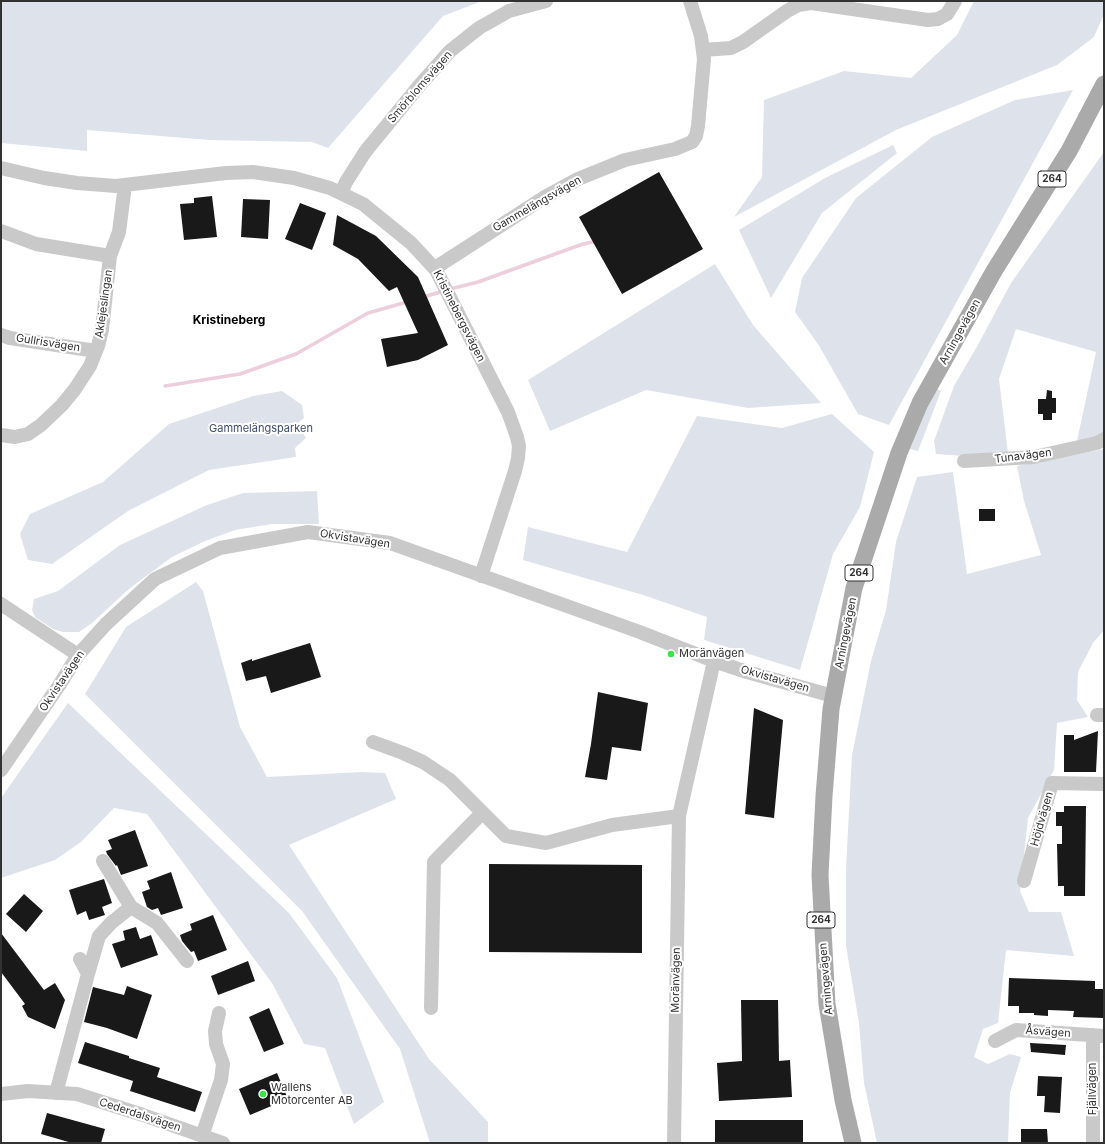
<!DOCTYPE html>
<meta charset="utf-8">
<style>
body{margin:0}
#map{position:relative;width:1105px;height:1144px;overflow:hidden;background:#fff;font-family:Inter,sans-serif}
canvas{display:block}
.frame{position:absolute;inset:0;border:2px solid #323232;pointer-events:none}
</style>
<div id="map">
<canvas width="1105" height="1144"></canvas>
<div class="frame"></div>
</div>
<script>
const ctx = document.querySelector('canvas').getContext('2d');
ctx.lineJoin = 'round';
function fill(path, color) {
  ctx.fillStyle = color;
  ctx.fill(path, 'evenodd');
}
function shape(rows) {
  const path = new Path2D();
  for (const r of rows) {
    path.moveTo(r[0], r[1]);
    for (let i = 2; i < r.length; i += 2) path.lineTo(r[i], r[i + 1]);
  }
  return path;
}
function strokePath(path, color, width, dash) {
  ctx.strokeStyle = color;
  ctx.lineWidth = width;
  ctx.lineCap = dash ? 'butt' : 'round';
  ctx.setLineDash(dash || []);
  ctx.stroke(path);
}
function label(font, color, halo, rows, align = 'center') {
  ctx.font = font + ' Inter,sans-serif';
  ctx.lineWidth = 4;
  ctx.setLineDash([]);
  ctx.textBaseline = 'middle';
  ctx.strokeStyle = halo;
  ctx.fillStyle = color;
  for (const [text, x, y, turn = 0] of rows) {
    ctx.save();
    ctx.translate(x, y);
    ctx.rotate((+turn || 0) * Math.PI / 180);
    ctx.textAlign = isNaN(turn) ? turn : align;
    if (halo) ctx.strokeText(text, 0, 0);
    ctx.fillText(text, 0, 0);
    ctx.restore();
  }
}
fill(shape([
 [1,1,482,1,443,16,328,148,312,142,209,140,87,130,87,151,1,143],
 [974,1,1104,1,1104,14,1094,37,1057,65,896,130,734,217,762,177,764,100,844,71,911,78,957,35],
 [1073,90,889,425,858,414,818,344,795,312,802,278,856,198,932,137,1015,100],
 [893,145,897,153,822,213,771,298,739,230,825,178],
 [1104,152,1104,433,1097,437,1077,441,1096,352,1016,329,999,379,1008,453,964,456,936,454,934,441,954,386,979,343,1011,283],
 [715,264,753,325,821,403,748,408,646,390,550,431,528,380],
 [937,389,941,391,918,451,910,449,930,400],
 [282,391,302,405,304,418,297,424,306,438,295,448,296,457,209,470,128,511,52,564,28,560,20,534,30,514,103,482,169,424,253,396],
 [832,414,874,452,860,507,833,554,800,670,704,640,707,617,643,595,523,560,528,527,627,552,697,416,782,428],
 [1104,449,1104,630,1093,643,1078,672,1077,700,1088,717,1057,723,1054,770,1028,818,1020,891,1029,912,1061,912,1074,956,1006,950,998,1023,983,1029,974,1057,988,1064,1010,1054,1021,1057,1010,1093,1008,1143,877,1143,864,1083,859,1023,846,946,846,868,852,755,871,661,886,610,896,542,917,477,953,472,967,574,1041,555,1024,501,1017,466],
 [317,491,319,524,272,524,235,530,205,541,172,557,130,588,92,623,79,632,63,632,53,629,35,617,32,610,34,599,58,591,120,545,207,505,243,493],
 [196,582,203,591,240,727,267,777,362,772,385,773,396,799,289,845,429,1059,488,1122,488,1143,430,1143,400,1049,302,911,85,694,126,627],
 [68,703,289,913,337,978,384,1102,354,1124,325,1048,304,1044,272,983,147,814,114,808,81,842,55,860,1,878,1,798]
]), '#dee3eb');
strokePath(shape([
 [450,289,478,282,580,245,596,241],
 [423,297,444,291],
 [165,386,240,374,296,354,368,313,407,302]
]), '#edcedc', 3.5);
fill(shape([
 [659,172,703,249,622,294,579,217],
 [212,196,217,237,184,240,180,204,194,203,194,198],
 [243,199,270,200,268,239,241,237],
 [300,203,326,213,312,250,285,239],
 [337,215,376,236,418,277,448,345,418,360,387,367,381,339,418,333,397,287,389,291,358,259,333,245],
 [1047,390,1052,391,1052,398,1056,398,1056,413,1052,413,1052,420,1043,420,1043,414,1038,414,1038,399,1046,399],
 [979,509,995,509,995,521,979,521],
 [310,643,321,677,271,693,266,676,246,681,241,663,252,659,252,661],
 [598,692,648,703,641,751,612,747,607,780,585,777,591,744],
 [754,708,783,720,774,818,745,814],
 [1098,731,1096,772,1064,772,1064,735,1074,735,1074,740],
 [1064,806,1086,806,1085,896,1064,896,1064,886,1058,886,1057,844,1062,844,1062,826,1056,826,1056,812,1064,812],
 [135,830,148,866,121,875,117,865,116,866,107,854,106,851,112,849,108,840],
 [489,864,642,865,642,953,489,952],
 [171,872,183,908,161,915,158,908,152,910,147,907,142,892,150,889,147,881],
 [104,879,112,903,102,907,105,915,89,920,86,911,77,915,69,890],
 [24,894,43,911,26,932,6,914],
 [213,915,227,950,198,961,194,951,191,952,182,941,180,935,192,930,190,924],
 [136,927,140,939,151,935,158,955,121,968,112,944,125,940,123,931],
 [1,933,44,990,55,983,65,1000,55,1029,28,1017,22,1006,25,1004,1,972],
 [248,961,255,981,218,995,211,976],
 [1009,978,1095,981,1095,989,1104,989,1104,1018,1073,1017,1074,1011,1048,1010,1048,1016,1034,1015,1034,1013,1019,1013,1019,1006,1008,1006],
 [127,986,152,995,137,1039,107,1028,84,1022,93,987,124,995],
 [741,1000,778,1000,779,1061,790,1060,792,1097,719,1101,717,1063,742,1061],
 [269,1008,284,1044,264,1052,249,1017],
 [85,1042,129,1056,129,1058,160,1068,157,1077,202,1092,195,1112,130,1091,133,1081,78,1063],
 [1030,1043,1066,1045,1065,1055,1031,1052],
 [277,1073,288,1099,250,1115,239,1089],
 [1038,1076,1062,1077,1060,1113,1044,1112,1045,1096,1037,1096],
 [47,1113,105,1129,101,1143,72,1143,41,1134],
 [715,1120,803,1120,803,1143,715,1143],
 [1021,1129,1047,1129,1048,1143,1021,1143]
]), '#191919');
strokePath(shape([
 [703,50,731,48,743,42,787,11,798,5,811,3,928,20,938,19,947,14,955,1],
 [1,168,44,178,77,183,116,186,226,173,253,172,294,178,330,188,363,204,411,243,436,270,508,412,517,437,519,446,518,458,515,471,481,576],
 [341,193,346,182,365,152,419,86,450,51,479,28,509,11,546,1],
 [1,231,36,244,110,256,102,330,98,346,90,366,75,389,62,405,41,425,28,434,15,437,1,435],
 [110,256,119,232,125,185],
 [435,268,545,197,578,179,625,160,675,149,692,142,696,136,698,126,704,59,701,36,690,1],
 [1,335,10,338,96,351],
 [964,461,1034,457,1097,443,1104,439],
 [1,604,78,655],
 [1097,715,1104,715],
 [373,742,403,753,423,762,450,780,506,836,546,843,612,825,679,816],
 [1,770,60,684,78,655,106,624,155,579,220,548,308,532,390,543,637,631,714,661,747,672,833,696],
 [103,861,131,907],
 [1024,881,1052,783,1104,784],
 [88,974,99,936,111,923,131,907,157,923,187,961],
 [431,1008,434,862,482,813],
 [995,1041,1016,1030,1104,1036],
 [56,1093,88,974,80,959],
 [1,1094,28,1091,77,1094,143,1115,223,1143],
 [202,1136,221,1080,223,1064,216,1044,215,1031,219,1013],
 [674,1143,679,816,714,661],
 [1093,1143,1093,1035]
]), '#c9c9c9', 14);
strokePath(shape([
 [853,1143,843,1100,827,1004,820,875,824,796,831,709,854,588,899,453,920,403,994,271,1069,151,1104,84]
]), '#aaa', 17);
for (const [x, y, r, color] of [
 [671,654,4,"#3ae348"],
 [263,1094,4,"#3ae348"]
]) {
  const dot = new Path2D();
  dot.arc(x, y, r, 0, 2 * Math.PI);
  ctx.fillStyle = color;
  ctx.fill(dot);
  strokePath(dot, '#fff', 1.5);
}
for (const [x, y, w] of [
 [1052,179,28],
 [859,573,28],
 [821,920,28]
]) {
  const box = new Path2D();
  box.roundRect(x - w / 2, y - 8, w, 16, 3);
  ctx.fillStyle = '#fff';
  ctx.fill(box);
  strokePath(box, '#323232', 1);
}
label('bold 10px', '#323232', null, [
 ["264",1052,179],
 ["264",859,573],
 ["264",821,920]
]);
label('11px', '#323232', '#fff', [
 ["Smörblomsvägen",420,87,-49],
 ["Gammelängsvägen",537,204,-30],
 ["Aklejeslingan",104,304,-82],
 ["Kristinebergsvägen",459,316,63],
 ["Arningevägen",960,332,-61],
 ["Gullrisvägen",48,343,9],
 ["Tunavägen",1023,456,-7],
 ["Okvistavägen",355,539,9],
 ["Arningevägen",846,633,-79],
 ["Okvistavägen",775,679,16],
 ["Okvistavägen",62,681,-56],
 ["Höjdvägen",1042,819,-74],
 ["Arningevägen",826,979,-95],
 ["Moränvägen",676,980,-89],
 ["Åsvägen",1048,1032,4],
 ["Fjällvägen",1093,1089,-90],
 ["Cederdalsvägen",140,1115,18]
]);
label('11px', '#3f4d6e', '#fff', [
 ["Gammelängsparken",261,429]
]);
label('11px', '#323232', '#fff', [
 ["Moränvägen",679,654],
 ["Wallens",271,1088],
 ["Motorcenter AB",271,1101]
], 'left');
label('bold 12px', '#000', '#fff', [
 ["Kristineberg",229,320]
]);
</script>
